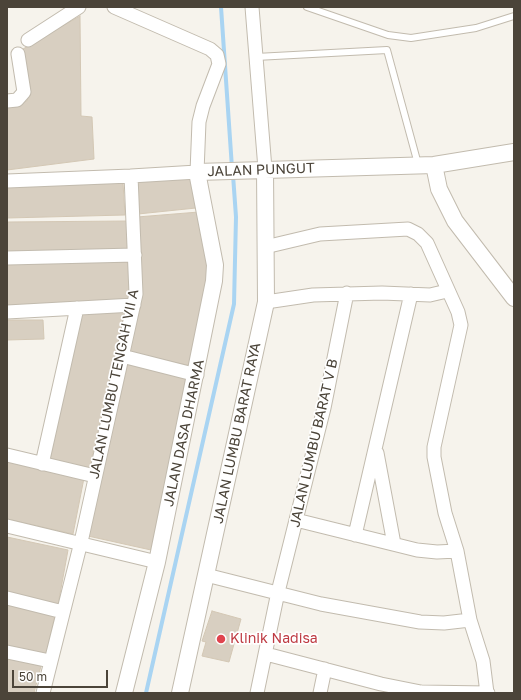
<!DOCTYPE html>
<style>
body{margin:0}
#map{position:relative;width:521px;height:700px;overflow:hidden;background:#f6f3ec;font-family:"Golos Text",sans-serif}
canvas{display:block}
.frame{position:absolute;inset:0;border:8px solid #4b4439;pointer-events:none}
.scale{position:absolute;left:12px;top:670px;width:96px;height:18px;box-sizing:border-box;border:2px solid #4b4439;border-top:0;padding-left:5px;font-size:12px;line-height:14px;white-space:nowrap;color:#4b4439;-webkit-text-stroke:3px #fff;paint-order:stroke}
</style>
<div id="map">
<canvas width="521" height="700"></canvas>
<div class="frame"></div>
<div class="scale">50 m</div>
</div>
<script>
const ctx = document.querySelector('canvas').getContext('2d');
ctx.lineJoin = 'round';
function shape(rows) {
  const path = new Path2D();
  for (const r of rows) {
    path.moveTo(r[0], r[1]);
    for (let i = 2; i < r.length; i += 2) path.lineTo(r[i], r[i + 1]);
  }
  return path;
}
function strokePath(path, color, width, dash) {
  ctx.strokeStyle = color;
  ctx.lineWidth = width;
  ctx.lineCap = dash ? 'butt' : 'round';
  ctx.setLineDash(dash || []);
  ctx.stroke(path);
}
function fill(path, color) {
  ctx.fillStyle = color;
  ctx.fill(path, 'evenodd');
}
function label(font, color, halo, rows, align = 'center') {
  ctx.font = font + ' "Golos Text",sans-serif';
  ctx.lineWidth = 3.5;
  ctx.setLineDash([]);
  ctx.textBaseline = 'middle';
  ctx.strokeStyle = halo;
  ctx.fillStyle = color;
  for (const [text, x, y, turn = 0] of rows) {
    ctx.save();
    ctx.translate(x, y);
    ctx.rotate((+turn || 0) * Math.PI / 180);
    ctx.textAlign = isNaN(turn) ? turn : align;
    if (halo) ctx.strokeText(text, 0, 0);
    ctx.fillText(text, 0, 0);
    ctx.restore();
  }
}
strokePath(shape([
 [221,7,232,168],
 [146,693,234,304,236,217,233,175]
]), '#a9d4f2', 4);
const building = shape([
 [80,16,81,116,92,117,94,159,7,170,7,103,27,101,30,87,23,49,80,16],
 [195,176,196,208,138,214,137,180,195,176],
 [123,183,125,215,7,218,7,187,123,183],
 [199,212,207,263,208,288,191,366,128,352,140,309,137,217,199,212],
 [128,221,130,250,7,254,7,222,128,221],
 [130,262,131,300,7,307,7,263,130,262],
 [127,310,89,469,50,459,81,312,127,310],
 [7,320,43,320,44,339,7,340,7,320],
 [128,363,187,378,151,550,88,536,128,363],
 [7,459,84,478,73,534,7,519,7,459],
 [7,537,68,550,58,605,7,594,7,537],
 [7,603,55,615,46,654,7,647,7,603],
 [212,611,241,619,229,662,202,656,206,642,202,641,212,611],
 [7,658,41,666,34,693,7,693,7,658]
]);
fill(building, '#d8cfc1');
strokePath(building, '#d3c7b4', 1);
const service = shape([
 [307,7,388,35,411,38,476,28,514,16],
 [256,57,387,50,418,164]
]);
const minor = shape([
 [252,7,265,169],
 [28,40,79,7],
 [7,101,17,100,24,92,18,54],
 [7,181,131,176,197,172,199,122,203,106,219,64,217,55,210,49,114,7],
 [265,247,320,234,408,229,418,234,427,243,458,312,461,325,434,447,434,457,445,513,457,551,470,620,483,661,487,693],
 [7,258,135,255],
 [266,302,313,295,382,293,430,295,447,291],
 [7,312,134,305],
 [122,356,197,375],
 [377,453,394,544],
 [7,455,95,476],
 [42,464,77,308],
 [296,520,417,550,437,552,457,551],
 [7,526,157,562],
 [355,535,411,294],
 [206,575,321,604,420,622,444,623,470,620],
 [7,598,63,612],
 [7,652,50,661],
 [266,654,381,684,421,692,488,693],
 [43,693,81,542,136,294,131,176],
 [257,693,278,592,324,408,347,293],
 [320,693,325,669]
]);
const tertiary = shape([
 [434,165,439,189,455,221,514,298],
 [124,693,157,562,214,281,215,265,197,172,434,165,514,152],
 [180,693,266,302,265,169]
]);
strokePath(service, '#c2bbae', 8);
strokePath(minor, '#c2bbae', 15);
strokePath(tertiary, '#c2bbae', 18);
strokePath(service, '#fff', 6);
strokePath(minor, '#fff', 13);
strokePath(tertiary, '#fff', 16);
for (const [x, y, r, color] of [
 [221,639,5,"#e0444e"]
]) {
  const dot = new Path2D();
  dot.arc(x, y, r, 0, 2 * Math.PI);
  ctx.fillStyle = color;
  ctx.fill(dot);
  strokePath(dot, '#fff', 1.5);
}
label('14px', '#4b4439', '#fff', [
 ["JALAN PUNGUT",261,170,-2],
 ["JALAN LUMBU TENGAH VII A",114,384,-78],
 ["JALAN DASA DHARMA",184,433,-78],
 ["JALAN LUMBU BARAT RAYA",237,433,-78],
 ["JALAN LUMBU BARAT V B",314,443,-77]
]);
label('14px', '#be3a42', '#fff', [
 ["Klinik Nadisa",230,639]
], 'left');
</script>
